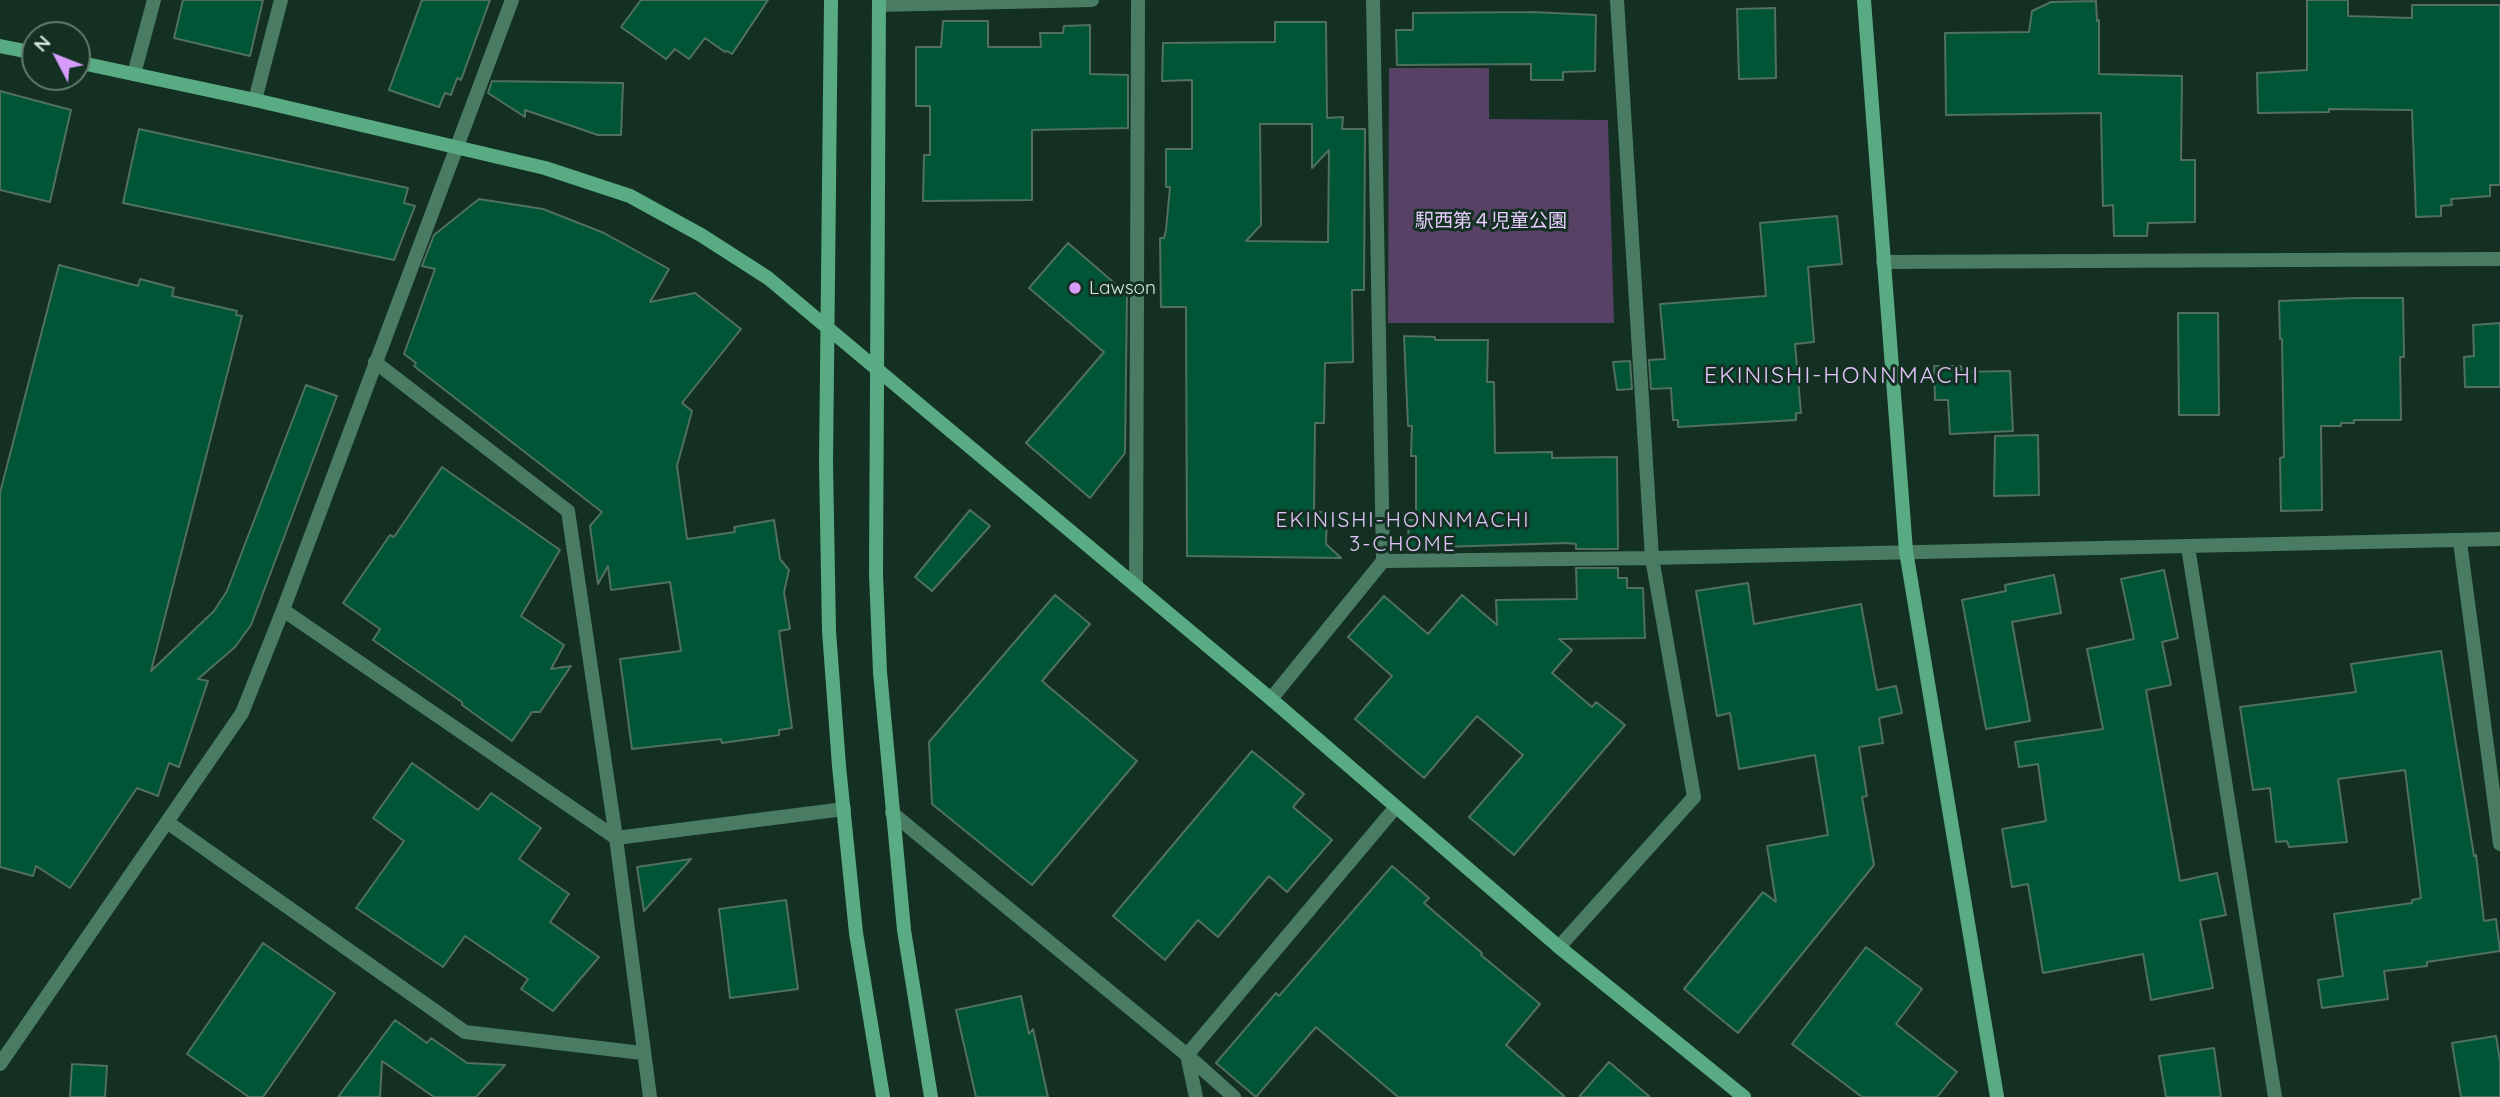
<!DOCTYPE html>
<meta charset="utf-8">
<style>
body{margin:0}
#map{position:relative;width:2500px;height:1097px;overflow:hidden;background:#133023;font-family:Quicksand,sans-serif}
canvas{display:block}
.north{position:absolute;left:21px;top:21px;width:70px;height:70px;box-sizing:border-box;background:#133023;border:2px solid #617a6e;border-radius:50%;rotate:312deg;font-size:19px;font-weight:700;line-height:28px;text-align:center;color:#d7e8de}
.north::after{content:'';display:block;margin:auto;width:24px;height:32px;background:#d59cfb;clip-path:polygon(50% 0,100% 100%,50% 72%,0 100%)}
</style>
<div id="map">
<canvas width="2500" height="1097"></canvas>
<div class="north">N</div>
</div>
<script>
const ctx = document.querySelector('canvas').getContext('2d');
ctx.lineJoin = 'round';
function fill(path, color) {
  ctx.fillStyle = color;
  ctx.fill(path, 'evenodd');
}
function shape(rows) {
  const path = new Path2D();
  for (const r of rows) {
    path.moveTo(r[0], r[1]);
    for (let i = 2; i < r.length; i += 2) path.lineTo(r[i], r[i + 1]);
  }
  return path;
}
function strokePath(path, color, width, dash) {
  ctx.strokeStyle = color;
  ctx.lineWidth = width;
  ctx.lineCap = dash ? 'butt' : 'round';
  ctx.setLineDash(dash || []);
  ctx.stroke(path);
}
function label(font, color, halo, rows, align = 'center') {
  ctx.font = font + ' Quicksand,"Noto Sans JP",sans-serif';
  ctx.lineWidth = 6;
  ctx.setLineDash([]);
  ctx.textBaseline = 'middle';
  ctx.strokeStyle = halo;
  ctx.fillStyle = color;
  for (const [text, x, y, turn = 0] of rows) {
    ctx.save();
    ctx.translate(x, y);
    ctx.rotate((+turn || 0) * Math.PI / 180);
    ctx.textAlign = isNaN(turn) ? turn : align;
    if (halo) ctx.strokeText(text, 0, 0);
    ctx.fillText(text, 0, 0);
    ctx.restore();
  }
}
fill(shape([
 [1389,68,1489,68,1489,119,1608,120,1614,323,1388,323]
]), '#574266');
const building = shape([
 [183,0,263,0,250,56,174,38,183,0],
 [422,0,490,0,461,80,457,78,451,95,445,93,439,107,389,90,422,0],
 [641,0,768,0,732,54,727,51,725,52,705,38,689,59,675,49,666,59,621,27,641,0],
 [2307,0,2348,0,2348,16,2412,18,2412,5,2500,5,2500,185,2490,185,2490,196,2451,199,2452,205,2441,206,2441,216,2416,217,2412,110,2329,109,2329,112,2258,113,2257,73,2307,70,2307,0],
 [2096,1,2097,21,2099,20,2099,74,2182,76,2181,160,2195,160,2195,222,2148,223,2147,236,2114,236,2113,205,2103,206,2101,113,1946,115,1945,33,2029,32,2032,11,2051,2,2096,1],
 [1775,8,1776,78,1739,79,1737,9,1775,8],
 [1532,12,1596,15,1595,71,1563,72,1563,80,1531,80,1531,64,1397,65,1396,30,1413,30,1413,13,1532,12],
 [943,21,988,21,988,47,1041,47,1040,33,1063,33,1064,26,1090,25,1090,74,1128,75,1128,128,1032,130,1032,200,923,201,924,155,930,155,930,106,916,106,916,47,941,47,943,21],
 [1275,22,1326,22,1327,118,1343,117,1342,129,1365,129,1364,290,1352,290,1353,362,1325,363,1324,423,1315,423,1314,512,1327,512,1326,544,1341,558,1187,556,1186,307,1161,307,1160,238,1164,238,1166,230,1170,187,1166,187,1166,149,1192,149,1192,80,1162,81,1163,43,1275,42,1275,22],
 [1260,124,1312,124,1312,168,1329,150,1328,242,1246,241,1261,225,1260,124],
 [492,81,623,83,621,135,598,135,525,110,525,117,488,93,492,81],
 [0,91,71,110,50,202,0,190,0,91],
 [139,129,408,188,404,203,415,206,394,260,123,203,139,129],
 [479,199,543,209,604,233,669,269,650,302,695,293,741,329,682,403,692,411,677,466,687,539,735,532,734,527,774,520,780,559,789,570,784,592,790,629,779,631,792,728,779,730,779,735,722,743,721,739,632,749,620,659,681,651,670,582,611,590,608,566,598,584,590,526,602,512,414,366,416,363,404,354,435,269,422,266,434,235,479,199],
 [1837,216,1842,264,1808,267,1814,342,1795,344,1801,413,1796,413,1796,420,1678,427,1678,420,1673,420,1671,388,1651,389,1649,360,1665,359,1660,304,1766,296,1760,223,1837,216],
 [1068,243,1127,294,1125,453,1090,498,1026,443,1104,352,1029,288,1068,243],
 [59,265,138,286,140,279,174,288,172,296,237,311,236,315,242,316,151,671,214,611,227,591,306,385,337,396,251,625,235,647,198,679,208,681,179,767,169,763,158,796,137,788,70,888,36,866,33,876,0,867,0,493,59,265],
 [2357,298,2403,298,2404,357,2400,357,2401,420,2354,420,2354,423,2341,423,2341,426,2321,426,2322,510,2281,511,2280,458,2284,457,2282,339,2280,339,2279,301,2357,298],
 [2178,313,2218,313,2219,415,2179,415,2178,313],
 [2500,323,2500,387,2465,387,2464,357,2474,356,2473,325,2500,323],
 [1404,336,1435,337,1435,340,1488,340,1487,382,1494,382,1495,453,1552,452,1552,458,1617,457,1618,549,1576,549,1576,544,1567,543,1409,548,1408,520,1416,520,1416,456,1411,456,1412,426,1408,426,1404,336],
 [1630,361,1632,389,1617,390,1613,362,1630,361],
 [1934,366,1961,366,1962,372,2010,371,2013,431,1950,434,1948,400,1935,400,1934,366],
 [2038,435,2039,495,1994,496,1995,436,2038,435],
 [442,467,560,550,521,616,564,645,551,669,571,666,540,712,532,712,512,741,462,705,462,702,373,640,380,629,343,603,390,535,394,537,442,467],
 [970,510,990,526,932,591,915,577,970,510],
 [1576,568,1618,568,1618,578,1627,578,1627,588,1643,588,1645,638,1559,639,1572,650,1552,673,1592,707,1596,702,1625,725,1514,855,1469,817,1523,755,1477,716,1424,778,1355,719,1392,676,1348,637,1384,596,1428,634,1462,595,1497,625,1496,600,1577,599,1576,568],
 [2164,570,2178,638,2162,642,2171,685,2146,690,2180,881,2217,873,2226,915,2200,920,2213,988,2151,1000,2143,954,2043,973,2028,884,2012,887,2002,829,2046,821,2038,764,2019,767,2015,742,2103,729,2087,649,2134,639,2121,579,2164,570],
 [2054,575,2061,613,2012,622,2030,721,1986,729,1962,600,2006,591,2005,585,2054,575],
 [1748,583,1754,624,1861,604,1877,690,1896,686,1902,713,1879,718,1883,743,1859,747,1867,796,1862,797,1874,865,1738,1033,1684,989,1763,892,1776,902,1767,846,1828,835,1815,755,1739,769,1730,713,1717,716,1696,591,1748,583],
 [1055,595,1090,624,1042,681,1137,761,1032,885,932,804,929,742,1055,595],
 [2441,651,2474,856,2476,855,2484,921,2496,919,2500,951,2427,962,2427,966,2384,971,2388,999,2322,1008,2318,980,2343,976,2334,914,2412,903,2412,900,2421,898,2405,770,2338,779,2347,842,2289,847,2287,841,2276,842,2270,788,2253,790,2240,707,2356,692,2351,664,2441,651],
 [1252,751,1304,794,1293,807,1332,840,1287,892,1269,876,1218,937,1198,920,1165,960,1113,916,1252,751],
 [412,763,478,810,491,793,541,828,519,859,569,894,550,922,599,957,553,1011,521,989,528,979,465,936,443,967,356,908,404,841,373,818,412,763],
 [691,859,644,911,637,867,691,859],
 [1392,866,1429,898,1424,903,1482,953,1481,955,1540,1004,1506,1045,1565,1097,1398,1097,1316,1027,1256,1097,1216,1063,1276,993,1279,996,1392,866],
 [786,900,798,989,730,998,719,909,786,900],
 [263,943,335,993,263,1097,249,1097,187,1054,263,943],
 [1866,947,1922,989,1896,1024,1957,1072,1937,1097,1862,1097,1792,1044,1866,947],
 [1021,996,1029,1034,1033,1029,1048,1097,976,1097,956,1010,1021,996],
 [395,1020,427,1043,431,1038,467,1063,505,1065,476,1097,434,1097,382,1061,380,1097,338,1097,395,1020],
 [2496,1036,2500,1061,2500,1097,2461,1097,2452,1043,2496,1036],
 [2214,1048,2221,1097,2166,1097,2159,1056,2214,1048],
 [1609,1062,1650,1097,1579,1097,1609,1062],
 [72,1064,107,1066,105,1097,70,1097,72,1064]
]);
fill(building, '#005536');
strokePath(building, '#51705f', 2);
strokePath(shape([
 [879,5,1092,0],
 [134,74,154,0],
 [255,100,281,0],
 [1883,262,2500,259],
 [375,362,568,511,616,838,650,1097],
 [2460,542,2500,844],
 [2188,547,2275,1097],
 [1383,561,1652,558,2500,539],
 [1136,586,1138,0],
 [283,610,616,838,844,809],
 [1271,699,1383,561,1373,0],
 [892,813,1187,1055,1234,1097],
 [167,822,465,1032,642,1053],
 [1559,947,1694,797,1652,558,1617,0],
 [0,1064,242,713,283,610,512,0],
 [1196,1097,1187,1055,1395,808]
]), '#4a7c63', 14);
strokePath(shape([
 [831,0,826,463,829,631,839,766,856,933,883,1097],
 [879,0,876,574,880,672,904,930,931,1097],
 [1864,0,1906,551,1997,1097],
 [0,46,35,53],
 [77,62,255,100,545,168,630,196,701,235,768,278,1271,699,1559,947,1744,1097]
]), '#58ab83', 14);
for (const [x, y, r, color] of [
 [1075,288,7,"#d59cfb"]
]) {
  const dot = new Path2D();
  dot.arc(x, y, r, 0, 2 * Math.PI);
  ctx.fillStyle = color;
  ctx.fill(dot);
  strokePath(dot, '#133023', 2.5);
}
label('19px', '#eaceff', '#133023', [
 ["駅西第４児童公園",1491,221]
]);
label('19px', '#d7e8de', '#133023', [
 ["Lawson",1089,288]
], 'left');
ctx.letterSpacing = '2px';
label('21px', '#e4c5fa', '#133023', [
 ["EKINISHI-HONNMACHI",1403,521],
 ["3-CHOME",1403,545]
]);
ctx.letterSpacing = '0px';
ctx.letterSpacing = '2px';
label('23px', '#e4c5fa', '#133023', [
 ["EKINISHI-HONNMACHI",1842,376]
]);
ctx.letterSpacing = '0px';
</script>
